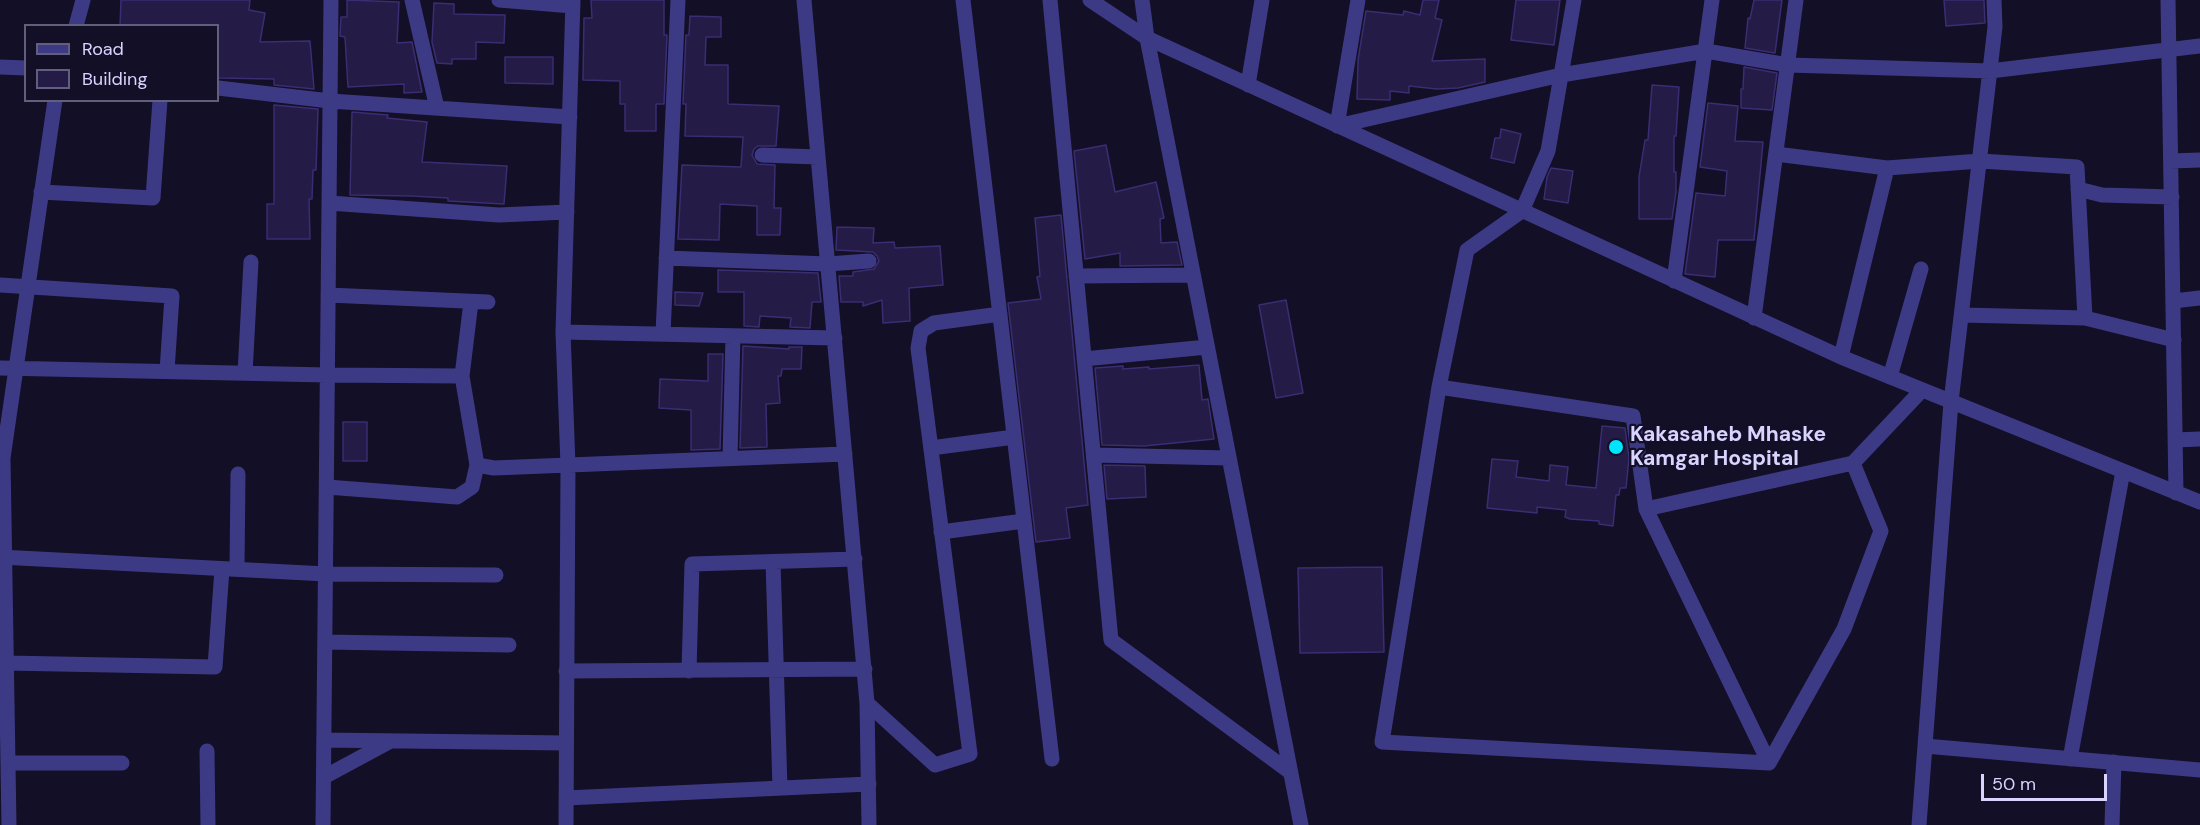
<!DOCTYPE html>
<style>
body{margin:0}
#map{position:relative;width:2200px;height:825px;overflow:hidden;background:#130f26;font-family:"DM Sans",sans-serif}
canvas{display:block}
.legend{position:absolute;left:24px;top:24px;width:195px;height:78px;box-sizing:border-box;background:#130f26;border:2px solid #625e7d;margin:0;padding:8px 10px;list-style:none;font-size:18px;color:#d9d4ff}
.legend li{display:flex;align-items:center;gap:12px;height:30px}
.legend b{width:30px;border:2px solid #625e7d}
.scale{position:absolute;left:1981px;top:774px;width:126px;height:27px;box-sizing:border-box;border:3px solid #d9d4ff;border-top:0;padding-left:8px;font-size:18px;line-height:21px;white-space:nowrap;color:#d9d4ff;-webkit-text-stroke:4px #130f26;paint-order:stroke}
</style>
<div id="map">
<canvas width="2200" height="825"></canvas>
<ul class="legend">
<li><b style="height:8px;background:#3d3a85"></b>Road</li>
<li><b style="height:16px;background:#241b47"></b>Building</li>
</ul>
<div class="scale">50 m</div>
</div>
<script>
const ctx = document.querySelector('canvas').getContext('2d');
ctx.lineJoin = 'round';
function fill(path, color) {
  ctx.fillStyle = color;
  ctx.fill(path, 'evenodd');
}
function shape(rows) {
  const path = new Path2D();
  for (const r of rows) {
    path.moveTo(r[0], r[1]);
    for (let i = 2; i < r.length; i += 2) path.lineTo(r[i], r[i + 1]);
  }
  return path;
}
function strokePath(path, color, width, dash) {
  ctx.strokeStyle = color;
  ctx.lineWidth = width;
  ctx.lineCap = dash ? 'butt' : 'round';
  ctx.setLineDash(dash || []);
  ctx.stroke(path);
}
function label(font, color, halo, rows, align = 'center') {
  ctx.font = font + ' "DM Sans",sans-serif';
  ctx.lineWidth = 4.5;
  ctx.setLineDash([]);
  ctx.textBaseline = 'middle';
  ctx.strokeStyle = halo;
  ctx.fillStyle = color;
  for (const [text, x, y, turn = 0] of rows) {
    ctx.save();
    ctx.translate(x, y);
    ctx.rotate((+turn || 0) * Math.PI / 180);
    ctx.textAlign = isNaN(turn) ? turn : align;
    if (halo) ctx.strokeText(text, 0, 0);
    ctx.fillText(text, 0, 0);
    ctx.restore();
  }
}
const building = shape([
 [121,0,250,0,249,10,265,13,260,42,310,41,314,89,274,85,274,79,218,78,218,26,120,26,121,0],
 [347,0,399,2,397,43,412,42,422,92,404,93,404,84,348,87,345,37,340,36,341,17,347,17,347,0],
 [591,0,664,0,664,35,667,35,664,104,656,104,656,131,625,131,625,104,620,104,620,81,583,80,584,18,592,18,591,0],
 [1423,0,1439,0,1435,18,1442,20,1432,61,1485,59,1485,82,1458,88,1437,89,1409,86,1409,93,1390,91,1390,100,1357,99,1358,60,1366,11,1403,15,1404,11,1420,15,1423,0],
 [1516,0,1560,0,1554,45,1511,40,1516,0],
 [1754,0,1782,0,1775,53,1745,48,1748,18,1750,19,1754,0],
 [1944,0,1984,0,1985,23,1946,26,1944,0],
 [434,3,454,4,454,14,505,15,504,43,476,42,476,59,452,59,452,64,437,63,432,42,434,3],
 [690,16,721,17,721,37,706,37,705,65,728,65,728,104,779,106,776,146,758,146,754,149,752,155,757,164,775,165,774,208,781,208,780,235,757,235,757,206,720,204,719,240,678,239,682,165,741,167,743,137,685,136,686,104,683,104,686,35,689,35,690,16],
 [505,57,553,57,553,84,505,83,505,57],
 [1744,67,1777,73,1772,110,1741,108,1741,89,1743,89,1744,67],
 [1652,85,1679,87,1676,136,1674,136,1674,172,1676,172,1676,192,1672,219,1639,219,1639,177,1645,140,1648,140,1652,85],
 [1708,103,1738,106,1735,141,1763,142,1754,240,1718,240,1715,277,1685,274,1696,193,1725,196,1727,171,1700,167,1708,103],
 [274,105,318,109,316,170,313,170,312,199,309,199,310,239,267,239,267,204,274,204,274,105],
 [352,112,388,115,387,118,427,122,422,162,507,166,504,204,448,201,448,198,412,196,350,195,352,112],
 [1501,129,1521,134,1514,163,1491,158,1495,138,1500,138,1501,129],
 [1106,145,1115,192,1156,182,1164,218,1160,219,1161,243,1177,242,1182,265,1120,266,1120,253,1085,259,1074,151,1106,145],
 [1551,168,1573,171,1568,203,1544,199,1547,177,1551,168],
 [1061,215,1088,505,1066,508,1070,538,1036,542,1008,303,1041,299,1037,277,1040,276,1035,218,1061,215],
 [837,227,874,228,873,243,894,242,895,248,940,246,943,285,909,288,910,321,883,323,882,300,863,306,863,302,841,302,839,276,853,276,853,272,874,269,879,261,877,256,873,252,836,250,837,227],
 [718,270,818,273,821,302,812,302,810,328,790,327,791,318,760,316,759,327,744,326,744,292,718,292,718,270],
 [675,292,703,293,699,306,675,305,675,292],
 [1286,300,1303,393,1276,398,1259,305,1286,300],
 [743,346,789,349,789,347,802,347,801,369,782,369,781,376,778,376,780,403,766,404,767,447,740,448,743,346],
 [708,354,723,354,720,449,691,450,691,410,659,408,660,379,708,381,708,354],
 [1199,365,1202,400,1208,399,1214,439,1144,446,1102,445,1095,368,1123,366,1123,369,1149,367,1149,369,1199,365],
 [343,422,367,422,367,461,343,461,343,422],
 [1602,426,1625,428,1629,458,1626,488,1620,488,1619,495,1616,495,1613,526,1599,524,1599,521,1570,519,1565,517,1566,510,1537,507,1537,513,1487,508,1492,459,1518,461,1516,477,1549,481,1550,465,1568,467,1566,485,1596,488,1602,426],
 [1104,465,1145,466,1146,497,1107,499,1104,465],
 [1382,567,1384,652,1300,653,1298,568,1382,567]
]);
fill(building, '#241b47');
strokePath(building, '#3b2d73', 1.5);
strokePath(shape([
 [412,0,437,108],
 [499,0,573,6],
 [804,0,867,703,869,825],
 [963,0,1052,759],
 [1050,0,1111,640,1290,772],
 [1090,0,1147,38,1841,357,2200,502],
 [1142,0,1147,38,1301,825],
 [1358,0,1337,126,1561,75,1706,51,1788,65,1990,71,2200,46],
 [2168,0,2176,493],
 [76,26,83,0],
 [0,67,26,68],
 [1248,85,1262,0],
 [218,88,330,101,570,117],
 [1776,154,1887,168,1841,357],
 [762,155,818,157],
 [2171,161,2200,160],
 [1887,168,1980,161,2077,167,2085,318,1962,315],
 [2078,189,2102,195,2172,197],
 [41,192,153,198,160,100],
 [329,203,499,215,567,212],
 [666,258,828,264,869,261],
 [1076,276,1193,275],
 [1674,281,1712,0],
 [0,285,172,296,167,371],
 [328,295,488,302],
 [2173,301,2200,298],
 [1754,318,1796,0],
 [2085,318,2174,340],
 [563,332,835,338],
 [663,334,678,0],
 [1084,359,1207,347],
 [0,368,327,375,462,376],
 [245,373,251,262],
 [1890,377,1921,269],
 [1439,387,1633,416,1646,509,1769,763,1382,742,1439,387,1467,250,1522,211,1548,151,1574,0],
 [2175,440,2200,439],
 [931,448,1014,437],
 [1094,455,1229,458],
 [730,458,733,336],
 [477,465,494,468,845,454],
 [327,487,457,497,472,487,477,465,462,376,471,302],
 [1646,509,1853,463],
 [941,532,1024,521],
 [0,557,326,574,496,575],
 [773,562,780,788],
 [237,569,238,474],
 [325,642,509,645],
 [6,663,215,667,222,569],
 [566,671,865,669],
 [689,671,692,564,855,559],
 [867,703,935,765,970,754,918,348,921,331,934,323,1000,314],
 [324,740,566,743],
 [1925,746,2200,770],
 [207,751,208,825],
 [2070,759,2123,471],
 [8,763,122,763],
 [1769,763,1844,629,1881,531,1853,463,1922,390],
 [324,777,389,742],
 [566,798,869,784],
 [9,825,3,458,55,100],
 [323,825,331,0],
 [566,825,568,465,563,332,573,0],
 [1919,825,1951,402,1995,27,1994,0],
 [2112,825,2114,762]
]), '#3d3a85', 15);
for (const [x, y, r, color] of [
 [1616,447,8,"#00e5ff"]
]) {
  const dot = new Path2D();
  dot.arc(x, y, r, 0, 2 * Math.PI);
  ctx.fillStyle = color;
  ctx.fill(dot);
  strokePath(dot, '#130f26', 2);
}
label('bold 21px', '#d9d4ff', '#130f26', [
 ["Kakasaheb Mhaske",1630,435],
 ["Kamgar Hospital",1630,459]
], 'left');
</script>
